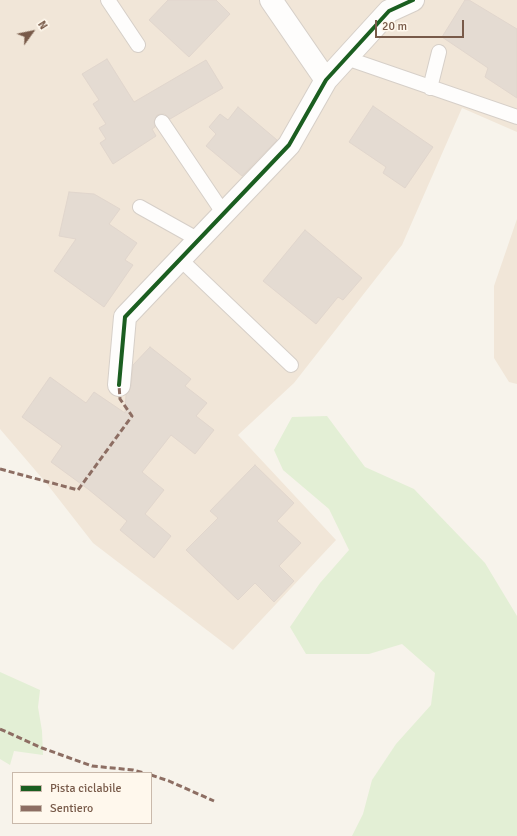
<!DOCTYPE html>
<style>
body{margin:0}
#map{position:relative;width:517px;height:836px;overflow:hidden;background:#f7f3eb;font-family:Signika,sans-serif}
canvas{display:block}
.legend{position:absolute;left:12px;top:772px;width:140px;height:52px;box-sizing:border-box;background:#fff8ed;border:1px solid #c9b9ab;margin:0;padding:5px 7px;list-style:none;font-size:12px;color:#785a49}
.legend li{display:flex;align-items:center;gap:8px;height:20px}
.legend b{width:20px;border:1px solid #c9b9ab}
.north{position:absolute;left:12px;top:12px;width:40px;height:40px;-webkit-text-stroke:3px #fff8ed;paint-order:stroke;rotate:57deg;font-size:11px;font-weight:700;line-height:16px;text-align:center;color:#785a49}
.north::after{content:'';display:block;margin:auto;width:14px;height:18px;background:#785a49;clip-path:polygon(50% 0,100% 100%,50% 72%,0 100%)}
.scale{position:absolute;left:375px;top:20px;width:89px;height:18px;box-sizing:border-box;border:2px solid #785a49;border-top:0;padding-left:5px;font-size:12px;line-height:14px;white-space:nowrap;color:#785a49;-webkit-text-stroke:3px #fff8ed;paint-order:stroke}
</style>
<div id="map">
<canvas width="517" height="836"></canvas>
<ul class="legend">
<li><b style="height:5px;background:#1b5e20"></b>Pista ciclabile</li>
<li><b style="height:5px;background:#8d6e63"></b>Sentiero</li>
</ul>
<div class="north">N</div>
<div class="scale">20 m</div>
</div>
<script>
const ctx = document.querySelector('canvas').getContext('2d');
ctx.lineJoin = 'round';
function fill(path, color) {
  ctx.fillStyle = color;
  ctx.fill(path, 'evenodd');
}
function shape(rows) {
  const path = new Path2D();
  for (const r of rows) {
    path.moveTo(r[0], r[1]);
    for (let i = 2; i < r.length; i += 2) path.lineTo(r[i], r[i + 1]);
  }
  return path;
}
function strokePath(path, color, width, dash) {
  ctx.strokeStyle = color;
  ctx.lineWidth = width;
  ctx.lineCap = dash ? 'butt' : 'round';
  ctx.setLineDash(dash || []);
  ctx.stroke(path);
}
fill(shape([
 [0,0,517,0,517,132,462,108,402,245,294,383,238,435,336,540,233,650,93,543,47,484,0,429],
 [517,219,517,384,509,382,494,358,494,286]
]), '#f1e6d8');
fill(shape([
 [327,416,365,467,414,489,485,563,517,616,517,836,352,836,363,814,372,780,396,744,431,705,435,673,402,644,369,654,306,654,290,627,320,583,349,550,329,509,283,470,274,450,292,417],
 [0,672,40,690,38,707,42,731,43,755,14,751,10,765,0,759]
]), '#e3efd5');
const building = shape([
 [168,0,216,0,230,14,189,57,149,20,168,0],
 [465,0,469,0,517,29,517,98,485,77,488,68,442,37,465,0],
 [107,59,134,102,206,60,223,88,170,119,165,114,161,114,157,115,154,122,155,127,152,129,156,136,113,164,100,143,106,139,99,128,106,124,93,104,99,100,82,74,107,59],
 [373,106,433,147,405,188,383,173,386,167,349,142,373,106],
 [238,107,277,140,242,176,206,146,216,134,209,127,220,114,228,120,238,107],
 [69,192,94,194,120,209,109,224,137,243,125,260,133,265,104,307,54,271,76,239,59,236,69,192],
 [305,230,362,278,343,300,338,297,316,324,263,281,305,230],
 [150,347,191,379,185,386,207,403,196,416,214,430,195,454,171,435,142,472,164,490,145,514,171,536,154,558,120,530,127,521,88,489,51,462,62,446,22,417,50,377,86,403,94,392,125,413,126,395,129,392,131,386,133,365,150,347],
 [255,465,294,503,277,521,301,543,279,566,294,581,274,602,255,583,238,600,186,550,218,518,210,511,255,465]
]);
fill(building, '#e4dbd2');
strokePath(building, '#e1d6cd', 1);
const service = shape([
 [108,0,138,45],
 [346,58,517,117],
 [430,88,439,52],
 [162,122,224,214],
 [140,207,199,240],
 [181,260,291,365]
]);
const minor = shape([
 [271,0,326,80],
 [119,385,125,317,289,145,326,80,389,11,413,0]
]);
strokePath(service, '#d6cfc8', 16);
strokePath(minor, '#d6cfc8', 24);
strokePath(service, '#fefdfc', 14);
strokePath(minor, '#fefdfc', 22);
strokePath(shape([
 [0,469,78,490,132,416,120,399,119,385],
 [0,729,42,748,92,766,133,770,144,773],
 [151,775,169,781,214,801]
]), '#8d6e63', 3, [6, 3]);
strokePath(shape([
 [119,385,125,317,289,145,326,80,389,11,413,0]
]), '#1b5e20', 4);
</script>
